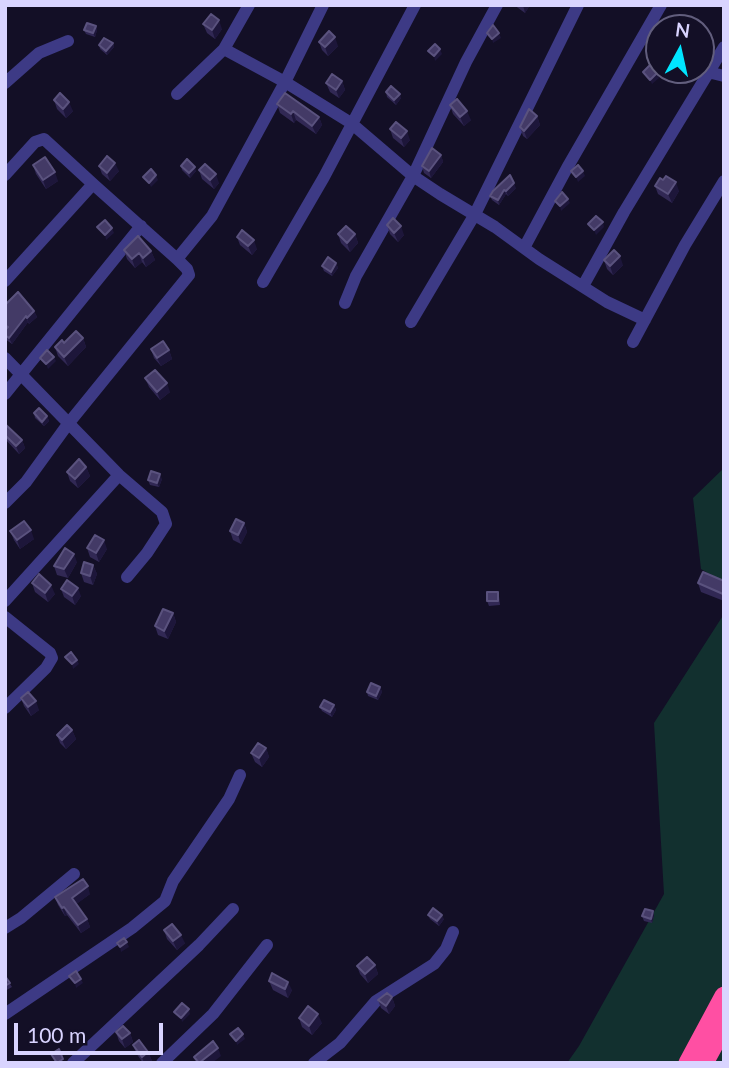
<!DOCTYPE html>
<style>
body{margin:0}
#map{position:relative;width:729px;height:1068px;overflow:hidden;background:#130f26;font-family:Lato,sans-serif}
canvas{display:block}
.frame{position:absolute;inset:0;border:7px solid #d9d4ff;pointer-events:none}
.north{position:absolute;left:645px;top:14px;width:70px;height:70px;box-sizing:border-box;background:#130f26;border:2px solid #625e7d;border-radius:50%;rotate:8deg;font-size:19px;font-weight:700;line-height:28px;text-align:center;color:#d9d4ff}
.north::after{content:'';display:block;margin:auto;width:24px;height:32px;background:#00e5ff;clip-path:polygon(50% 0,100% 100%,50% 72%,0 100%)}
.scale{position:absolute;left:14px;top:1023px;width:149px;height:32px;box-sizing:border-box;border:4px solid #d9d4ff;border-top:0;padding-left:9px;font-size:21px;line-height:24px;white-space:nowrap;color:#d9d4ff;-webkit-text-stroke:5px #130f26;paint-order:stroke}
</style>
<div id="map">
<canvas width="729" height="1068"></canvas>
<div class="frame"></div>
<div class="north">N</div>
<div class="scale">100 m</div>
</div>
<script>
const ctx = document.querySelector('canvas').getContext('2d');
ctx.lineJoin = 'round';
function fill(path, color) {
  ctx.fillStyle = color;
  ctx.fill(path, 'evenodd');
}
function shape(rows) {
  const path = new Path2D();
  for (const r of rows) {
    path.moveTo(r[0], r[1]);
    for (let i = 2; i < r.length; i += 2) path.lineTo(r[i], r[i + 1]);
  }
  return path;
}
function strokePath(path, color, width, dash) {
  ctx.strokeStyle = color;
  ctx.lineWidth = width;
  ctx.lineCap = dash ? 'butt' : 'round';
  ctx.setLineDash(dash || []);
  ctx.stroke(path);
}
fill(shape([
 [724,468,724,582,701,569,693,498],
 [724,614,724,1063,567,1063,579,1046,664,894,654,723]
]), '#12302f');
strokePath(shape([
 [224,49,285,82,351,123,413,176,440,194,495,227,539,259,607,302,645,320],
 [708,72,724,76],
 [5,83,39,53,68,41],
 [177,94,224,49,249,5],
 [5,175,35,142,44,139,93,184],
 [524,248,567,168,661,5],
 [177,259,212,216,285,82,323,5],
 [5,281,93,184,177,259,187,269,189,275,68,424,26,482,5,503],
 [263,282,324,177,415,5],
 [583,286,624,212,724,47],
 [345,303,356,276,413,176,466,62,497,5],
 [411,322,475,214,578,5],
 [633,342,685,245,724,181],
 [5,358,119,475,162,512,166,524,147,553,127,577],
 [5,394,141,226],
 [5,601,119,475],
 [5,617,50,653,52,658,46,668,5,708],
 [5,928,21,918,74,874],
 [5,1014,132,928,165,901,173,881,229,799,240,775],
 [73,1063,199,945,233,909],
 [162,1063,213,1014,267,945],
 [314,1063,340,1043,376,1001,434,964,446,949,453,932]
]), '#3d3a85', 12);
strokePath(shape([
 [688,1063,724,996],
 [704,1063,724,1026]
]), '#ff4fa3', 19);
fill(shape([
 [514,5,530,5,525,13],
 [203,24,222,29,215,39,207,33],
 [96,26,97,30,95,37,86,34,84,30],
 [319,42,338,46,328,56,322,50],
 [113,43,114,47,107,55,100,49,99,45],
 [342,81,345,90,339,98,330,92,326,83],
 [386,92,401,98,396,105,387,97],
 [54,100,73,111,66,118,57,109],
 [277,104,319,117,322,125,316,134,296,120,294,123,280,113],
 [450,105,471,120,464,126,453,114],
 [537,116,540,125,527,139,523,136,520,127],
 [390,129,410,140,404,147,393,138],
 [441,155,443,162,431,178,424,173,422,166],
 [33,165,58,181,46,189,36,174],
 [99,166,119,171,110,181,102,174],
 [181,166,196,171,190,178,182,170],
 [199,170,219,183,214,189,202,179],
 [663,180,679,191,672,203,658,194,655,186],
 [516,188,508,196,506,194,499,205,492,200,490,196,493,191],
 [387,225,404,235,398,242,390,234],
 [338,234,355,234,358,243,350,252,341,243],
 [237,237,257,249,252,255,240,245],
 [124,250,151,251,155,260,146,267,142,262,135,268,127,259],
 [604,260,623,265,613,275,607,269],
 [336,263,338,268,332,276,324,271,322,266],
 [5,305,34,311,37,317,29,324,28,322,12,344,5,339],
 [83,338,86,347,68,366,58,356,55,347,64,343],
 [151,349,169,350,172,359,161,366,154,358],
 [145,378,170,392,160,400,149,387],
 [34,413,47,416,49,421,44,426,35,418],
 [5,424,22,440,25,448,19,454,5,439],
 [86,467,90,476,78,488,70,481,67,472],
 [162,479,159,487,150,485,148,480],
 [244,523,247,532,241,544,233,540,230,531],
 [10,531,34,539,20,549,14,540],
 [87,548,107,549,99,562,90,557],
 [77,562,68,578,57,575,54,566],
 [93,565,97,574,93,585,84,582,81,573],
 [724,581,724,601,701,592,698,583],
 [32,583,55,594,48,602,35,592],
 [61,589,81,596,75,605,64,597],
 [499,596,500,605,489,606,487,601],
 [173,613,176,622,168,639,158,635,155,626],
 [380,687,382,692,378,700,368,696,367,692],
 [21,698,39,710,31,716,24,706],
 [334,705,336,710,332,717,322,711,320,707],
 [72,730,76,739,66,749,60,743,57,735],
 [266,748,269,757,262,767,255,762,251,753],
 [90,894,76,904,87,919,90,927,81,933,67,915,65,916,58,905,55,897],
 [653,911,654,916,652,923,644,921,642,916],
 [428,915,444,919,439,926,430,919],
 [164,930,185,943,177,950,167,939],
 [375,965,378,974,368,983,360,974,357,966],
 [5,976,12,987,5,991],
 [269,981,292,990,288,998,273,990],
 [392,997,395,1006,389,1014,381,1008,378,1000],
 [299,1018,322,1023,312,1035,302,1027],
 [116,1032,130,1033,133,1042,125,1048,119,1041],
 [133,1045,148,1052,152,1061,150,1063,143,1063,136,1053]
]), '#312854');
fill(shape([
 [523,5,530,5,525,13],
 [219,20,222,29,215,39,212,30],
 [96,26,97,30,95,37,93,33],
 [499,33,501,38,493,43,492,39],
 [335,37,338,46,328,56,325,47],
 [113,43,114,47,107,55,106,51],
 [440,49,442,54,435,61,434,56],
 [657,73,659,78,652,84,650,80],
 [342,81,345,90,339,98,336,90],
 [400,94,401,98,396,105,394,100],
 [69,102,73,111,66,118,63,109],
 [293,111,296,120,294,123,291,114],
 [467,111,471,120,464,126,460,117],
 [537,116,540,125,527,139,524,131],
 [319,117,322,125,316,134,312,126],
 [407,131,410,140,404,147,401,138],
 [441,155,443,162,431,178,429,171],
 [115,163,119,171,110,181,107,173],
 [195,167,196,171,190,178,189,173],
 [583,171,585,176,578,182,576,177],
 [55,172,58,181,46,189,43,180],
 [216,174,219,183,214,189,210,180],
 [156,175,158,180,151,187,149,183],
 [676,182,679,191,672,203,668,194],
 [514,183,516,188,508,196,506,191],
 [504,190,506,194,499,205,498,200],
 [568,199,570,203,561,211,560,206],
 [603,222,604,227,596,235,594,230],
 [401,226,404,235,398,242,394,233],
 [112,228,114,233,106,240,105,235],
 [355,234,358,243,350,252,347,243],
 [254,240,257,249,252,255,248,246],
 [151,251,155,260,146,267,143,258],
 [139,253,142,262,135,268,132,259],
 [620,256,623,265,613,275,610,266],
 [336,263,338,268,332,276,331,272],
 [34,311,37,317,29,324,27,318],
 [26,316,28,322,12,344,9,338],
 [83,338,86,347,68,366,64,357],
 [169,350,172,359,161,366,157,358],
 [54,357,56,361,48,369,46,364],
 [167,383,170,392,160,400,157,392],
 [47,416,49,421,44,426,42,422],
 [22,440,25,448,19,454,16,446],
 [86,467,90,476,78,488,75,479],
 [160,474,162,479,159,487,157,483],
 [244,523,247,532,241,544,238,535],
 [31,530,34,539,20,549,17,540],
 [104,540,107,549,99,562,96,553],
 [74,554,77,562,68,578,64,569],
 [93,565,97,574,93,585,90,576],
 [51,585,55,594,48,602,45,593],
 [78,588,81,596,75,605,72,596],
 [173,613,176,622,168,639,164,631],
 [77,660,79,664,73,669,72,664],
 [380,687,382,692,378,700,376,696],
 [36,701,39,710,31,716,28,707],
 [334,705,336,710,332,717,330,712],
 [72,730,76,739,66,749,62,740],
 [266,748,269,757,262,767,259,758],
 [88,886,90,894,74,906,72,898],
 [64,907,67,915,65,916,62,908],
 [653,911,654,916,652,923,651,919],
 [442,915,444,919,439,926,437,921],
 [87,919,90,927,81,933,78,925],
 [181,935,185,943,177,950,173,941],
 [127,942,129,947,121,952,120,947],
 [375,965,378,974,368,983,365,974],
 [81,979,83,983,76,988,75,983],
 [288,982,292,990,288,998,285,989],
 [392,997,395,1006,389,1014,386,1006],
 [189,1009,190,1014,182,1022,181,1018],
 [318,1014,322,1023,312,1035,309,1026],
 [130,1033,133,1042,125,1048,122,1039],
 [243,1034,245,1039,237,1045,236,1041],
 [218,1048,221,1056,212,1063,200,1063],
 [148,1052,152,1061,150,1063,144,1063,142,1057]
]), '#1d163a');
const building = shape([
 [211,14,219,20,212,30,203,24,211,14],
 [87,23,96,26,93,33,84,30,87,23],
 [493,25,499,33,492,39,487,33,493,25],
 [329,31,335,37,325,47,319,42,329,31],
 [104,38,113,43,106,51,99,45,104,38],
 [435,44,440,49,434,56,428,51,435,44],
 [650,65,657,73,650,80,643,72,650,65],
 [332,74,342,81,336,90,326,83,332,74],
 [391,86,400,94,394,100,386,92,391,86],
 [60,93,69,102,63,109,54,100,60,93],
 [285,93,319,117,312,126,293,111,291,114,277,104,285,93],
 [457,99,467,111,460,117,450,105,457,99],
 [529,109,537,116,524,131,520,127,529,109],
 [396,122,407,131,401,138,390,129,396,122],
 [432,148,441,155,429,171,422,166,432,148],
 [107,156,115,163,107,173,99,166,107,156],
 [45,157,55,172,43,180,33,165,45,157],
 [187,159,195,167,189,173,181,166,187,159],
 [205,164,216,174,210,180,199,170,205,164],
 [578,165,583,171,576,177,571,171,578,165],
 [151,169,156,175,149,183,143,177,151,169],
 [510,175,514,183,506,191,504,190,498,200,490,196,493,191,510,175],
 [666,176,676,182,668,194,655,186,660,178,663,180,666,176],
 [562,192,568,199,560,206,555,201,562,192],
 [596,216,603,222,594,230,588,224,596,216],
 [393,218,401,226,394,233,387,225,393,218],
 [105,220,112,228,105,235,97,227,105,220],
 [346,226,355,234,347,243,338,234,346,226],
 [242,230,254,240,248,246,237,237,242,230],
 [138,236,151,251,143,258,139,253,132,259,124,250,138,236],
 [614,250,620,256,610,266,604,260,614,250],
 [328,257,336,263,331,272,322,266,328,257],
 [18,292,34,311,27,318,26,316,9,338,5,335,5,330,8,327,5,325,5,305,18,292],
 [76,331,83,338,64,357,55,347,62,340,64,343,76,331],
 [163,341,169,350,157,358,151,349,163,341],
 [47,350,54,357,46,364,40,358,47,350],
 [155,370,167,383,157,392,145,378,155,370],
 [39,408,47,416,42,422,34,413,39,408],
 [5,424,22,440,16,446,5,435,5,424],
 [79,459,86,467,75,479,67,472,79,459],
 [151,471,160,474,157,483,148,480,151,471],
 [236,519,244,523,238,535,230,531,236,519],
 [24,521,31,530,17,540,10,531,24,521],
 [95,535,104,540,96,553,87,548,95,535],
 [65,548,74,554,64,569,54,566,65,548],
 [84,562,93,565,90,576,81,573,84,562],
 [703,572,724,581,723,594,698,583,703,572],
 [39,574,51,585,45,593,32,583,39,574],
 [67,580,78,588,72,596,61,589,67,580],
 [487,592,498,592,498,601,487,601,487,592],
 [163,609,173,613,164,631,155,626,163,609],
 [71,652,77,660,72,664,65,657,71,652],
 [371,683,380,687,376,696,367,692,371,683],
 [28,692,36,701,28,707,21,698,28,692],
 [324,700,334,705,330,712,320,707,324,700],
 [67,725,72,730,62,740,57,735,67,725],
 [258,743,266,748,259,758,251,753,258,743],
 [83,879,88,886,72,898,87,919,78,925,64,907,62,908,55,897,83,879],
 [433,908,442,915,437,921,428,915,433,908],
 [645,909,653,911,651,919,642,916,645,909],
 [172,924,181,935,173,941,164,930,172,924],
 [124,938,127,942,120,947,117,943,124,938],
 [367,957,375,965,365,974,357,966,367,957],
 [76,971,81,979,75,983,69,976,76,971],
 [272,973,288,982,285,989,269,981,272,973],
 [5,976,10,983,5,986,5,976],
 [387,993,392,997,386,1006,378,1000,387,993],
 [182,1003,189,1009,181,1018,174,1012,182,1003],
 [308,1006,318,1014,309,1026,299,1018,308,1006],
 [123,1026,130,1033,122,1039,116,1032,123,1026],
 [238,1028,243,1034,236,1041,230,1034,238,1028],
 [139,1040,148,1052,142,1057,133,1045,139,1040],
 [213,1041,218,1048,199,1063,194,1057,213,1041],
 [59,1049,63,1059,57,1063,51,1054,59,1049]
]);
fill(building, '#433a66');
strokePath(building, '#5a527e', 2);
</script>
